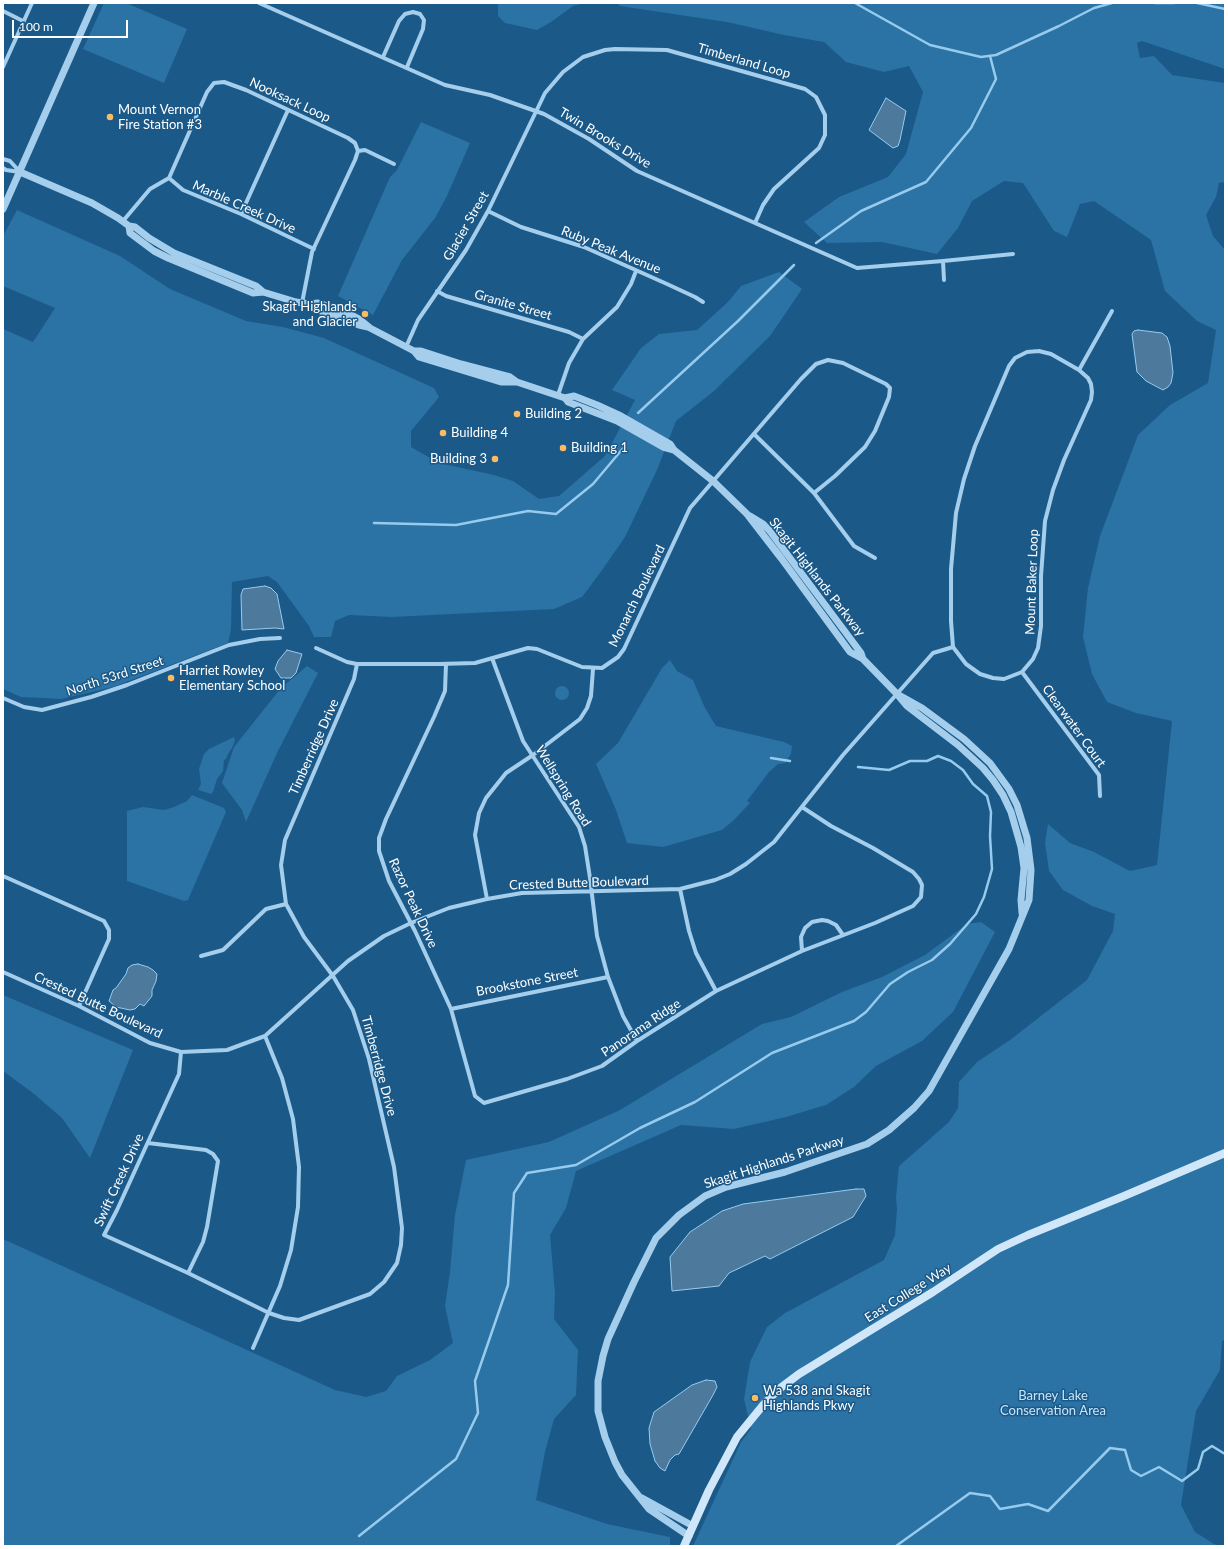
<!DOCTYPE html>
<style>
body{margin:0}
#map{position:relative;width:1228px;height:1549px;overflow:hidden;background:#1b5988;font-family:Lato,sans-serif}
canvas{display:block}
.frame{position:absolute;inset:0;border:4px solid #fff;pointer-events:none}
.scale{position:absolute;left:12px;top:20px;width:116px;height:18px;box-sizing:border-box;border:2px solid #fff;border-top:0;padding-left:5px;font-size:12px;line-height:14px;white-space:nowrap;color:#fff;-webkit-text-stroke:3px #1b5988;paint-order:stroke}
</style>
<div id="map">
<canvas width="1228" height="1549"></canvas>
<div class="frame"></div>
<div class="scale">100 m</div>
</div>
<script>
const ctx = document.querySelector('canvas').getContext('2d');
ctx.lineJoin = 'round';
function fill(path, color) {
  ctx.fillStyle = color;
  ctx.fill(path, 'evenodd');
}
function shape(rows) {
  const path = new Path2D();
  for (const r of rows) {
    if (r.length === 3) {
      path.moveTo(r[0] + r[2], r[1]);
      path.arc(r[0], r[1], r[2], 0, 2 * Math.PI);
      continue;
    }
    path.moveTo(r[0], r[1]);
    for (let i = 2; i < r.length; i += 2) path.lineTo(r[i], r[i + 1]);
  }
  return path;
}
function strokePath(path, color, width, dash) {
  ctx.strokeStyle = color;
  ctx.lineWidth = width;
  ctx.lineCap = dash ? 'butt' : 'round';
  ctx.setLineDash(dash || []);
  ctx.stroke(path);
}
function label(font, color, halo, rows, align = 'center') {
  ctx.font = font + ' Lato,sans-serif';
  ctx.lineWidth = 3;
  ctx.setLineDash([]);
  ctx.textBaseline = 'middle';
  ctx.strokeStyle = halo;
  ctx.fillStyle = color;
  for (const [text, x, y, turn = 0] of rows) {
    ctx.save();
    ctx.translate(x, y);
    ctx.rotate((+turn || 0) * Math.PI / 180);
    ctx.textAlign = isNaN(turn) ? turn : align;
    if (halo) ctx.strokeText(text, 0, 0);
    ctx.fillText(text, 0, 0);
    ctx.restore();
  }
}
fill(shape([
 [104,3,126,3,187,29,164,83,83,49],
 [498,3,585,3,573,6,551,22,537,30,505,23,498,16],
 [617,3,1225,3,1225,69,1142,41,1137,43,1140,58,1154,56,1172,75,1225,83,1225,182,1219,183,1216,197,1206,215,1213,236,1225,250,1225,1340,1222,1341,1220,1370,1196,1411,1181,1505,1195,1532,1214,1544,1221,1546,693,1546,741,1442,751,1429,744,1399,750,1362,767,1327,785,1313,884,1260,895,1235,897,1209,896,1197,899,1166,949,1122,958,1108,959,1082,977,1062,1010,1040,1087,980,1113,931,1115,914,1092,906,1063,890,1049,871,1045,843,1048,824,1070,843,1094,852,1130,871,1157,865,1172,721,1136,713,1107,702,1092,674,1083,637,1088,588,1100,536,1138,435,1170,405,1208,383,1216,330,1197,321,1165,291,1151,240,1094,201,1080,204,1067,237,1054,231,1023,183,1004,181,972,201,958,228,937,254,882,242,827,243,804,222,839,197,888,177,906,154,923,92,909,66,884,72,846,62,824,42,784,35,727,22,620,6],
 [421,122,470,143,447,196,435,218,402,260,373,315,338,296,390,177,397,170],
 [17,210,120,256,170,289,246,321,283,327,324,338,434,388,439,397,411,431,411,447,439,463,494,475,513,481,539,499,559,496,605,456,635,400,612,390,641,348,659,334,697,330,728,302,741,286,779,272,802,289,770,336,714,391,676,421,657,470,625,537,600,573,582,597,554,609,392,617,349,615,335,621,331,637,314,637,309,626,277,582,268,576,232,582,231,630,228,643,113,687,61,699,21,697,3,689,3,329,33,342,55,308,3,286,3,236],
 [670,660,677,671,693,680,705,708,716,726,784,742,792,746,791,754,785,763,778,764,769,772,747,801,750,803,734,820,722,830,663,847,627,843,616,810,596,764,618,743,662,668],
 [307,666,318,673,278,751,246,822,242,810,222,783,234,747,281,688],
 [562,693,7],
 [234,737,235,741,232,748,229,752,226,759,224,760,223,771,217,779,213,792,211,794,208,793,198,790,201,784,199,769,204,754,209,749],
 [192,795,224,808,226,812,188,900,184,901,127,881,127,811,143,807,164,810,174,807,187,801],
 [981,922,995,932,953,1012,922,1041,876,1066,854,1087,826,1105,786,1117,734,1129,681,1125,576,1171,566,1208,550,1235,555,1293,554,1319,578,1350,576,1395,554,1419,545,1452,536,1500,607,1524,670,1537,670,1546,3,1546,3,1239,335,1390,366,1397,386,1391,397,1376,430,1360,453,1343,445,1306,450,1272,455,1215,466,1160,549,1142,620,1110,762,1024,791,1017,842,992,882,977,925,955,967,924],
 [3,995,133,1050,90,1158,62,1118,33,1093,3,1071]
]), '#2b72a5');
const water = shape([
 [886,98,906,111,900,140,898,146,893,148,869,130,886,98],
 [1138,330,1162,333,1167,337,1170,346,1173,373,1171,383,1168,387,1163,390,1146,381,1137,372,1132,334,1134,331,1138,330],
 [265,586,271,588,277,594,284,629,275,628,242,630,241,595,243,589,265,586],
 [287,650,302,654,296,673,291,678,281,678,275,669,278,661,287,650],
 [138,964,148,967,153,970,157,974,156,981,152,990,152,996,144,1006,140,1004,135,1009,130,1010,116,1007,109,1001,113,990,116,988,126,974,128,968,132,965,138,964],
 [856,1189,864,1189,866,1196,853,1217,770,1259,765,1256,729,1273,719,1286,672,1291,670,1257,690,1232,722,1211,743,1204,856,1189],
 [706,1380,715,1381,717,1387,713,1395,679,1454,675,1455,670,1460,665,1471,660,1468,655,1461,650,1444,649,1428,654,1412,692,1385,706,1380]
]);
fill(water, '#4d7a9c');
strokePath(water, '#97cbee', 1);
strokePath(shape([
 [855,3,930,45,981,57,996,55,1059,26,1094,8,1112,3],
 [1155,3,1174,3],
 [1197,3,1225,9],
 [816,243,861,211,926,182,971,128,996,79,990,56],
 [638,413,738,321,794,265],
 [374,523,456,525,528,511,556,514,593,484,625,446],
 [771,758,790,761],
 [359,1536,456,1459,478,1413,475,1381,508,1285,514,1193,527,1173,576,1165,640,1128,695,1102,772,1053,854,1021,866,1012,890,984,908,972,932,960,950,944,976,914,984,897,992,869,990,836,991,812,987,796,973,784,963,770,951,761,938,756,927,761,910,761,889,770,858,767],
 [896,1546,970,1493,990,1496,1000,1509,1028,1504,1048,1511,1110,1448,1125,1450,1131,1470,1141,1476,1159,1467,1182,1481,1198,1469,1203,1452,1212,1446,1225,1454]
]), '#97cbee', 2.5);
strokePath(shape([
 [259,3,445,85,490,95,544,114,589,139,637,171,857,268,943,261,1013,254],
 [3,11,23,21],
 [383,57,399,21,405,14,413,12,420,14,424,20,423,29,407,67],
 [3,67,32,3],
 [358,151,365,150,394,164],
 [3,159,10,161,20,172],
 [3,168,6,170,20,172],
 [169,178,183,190,241,214,314,249],
 [488,211,521,227,584,247,667,284,695,297,703,302],
 [241,214,288,110],
 [123,221,150,189,169,178,207,92,214,83,224,82,246,90,348,138,355,143,358,151,355,160,312,252,302,303],
 [943,261,944,280],
 [437,291,446,296,569,332,583,339],
 [406,347,418,320,466,250,488,211,545,93,563,72,583,57,605,50,615,49,667,50,805,89,816,97,825,115,825,135,819,148,774,189,763,205,755,223],
 [1039,351,1051,354,1079,370,1088,378,1091,384,1092,392,1091,400,1064,460,1053,490,1045,521,1041,576,1041,626,1038,648,1033,659,1022,672,1004,679,993,678,980,674,966,664,953,647,951,621,951,569,956,513,964,479,975,446,1009,366,1015,358,1027,352,1039,351],
 [1079,370,1112,311],
 [558,395,569,363,583,339,617,307,631,284,636,271],
 [754,434,814,493,854,546,875,558],
 [316,648,347,662,357,664,438,664,475,663,528,648,537,649,582,667,602,668,618,657,624,649,690,508,801,379,816,364,828,360,843,363,886,384,890,388,889,397,875,431,865,447,835,476,814,493],
 [492,658,523,741,579,827,585,846,590,878,597,936,608,977,623,1016,637,1041],
 [446,664,445,691,434,717,386,819,379,838,379,851,389,881,415,931,451,1009,475,1096,484,1103,567,1079,602,1066,637,1041,716,991,802,951,875,923,913,906,921,897,922,885,919,879,913,872,873,848,831,826,802,807],
 [1022,672,1099,775,1100,796],
 [3,698,24,707,42,710,91,697,127,685,229,645,260,639,280,638],
 [3,876,104,921,109,930,109,939,79,1006],
 [680,889,689,931,696,953,716,991],
 [487,899,475,835,479,813,486,798,506,773,533,755,580,719,587,708,591,696,593,669],
 [802,951,801,937,805,928,812,922,822,920,828,921,836,925,843,935],
 [201,956,223,950,266,909,286,904],
 [3,972,79,1006,150,1043,181,1052,227,1050,265,1036,348,961,384,936,411,923,449,908,487,899,522,893,680,889,715,880,730,874,746,864,774,842,843,755,933,653,953,647],
 [451,1009,608,977],
 [181,1052,179,1074,117,1210,104,1235,188,1273,269,1313,284,1318,299,1320,370,1294,384,1282,397,1263,401,1245,402,1228,394,1167,369,1059,353,1010,333,976,304,937,286,904,281,865,285,840,354,679,357,664],
 [148,1143,206,1150,213,1154,218,1161,207,1227,203,1242,188,1273],
 [253,1348,280,1286,291,1250,298,1207,299,1167,293,1119,282,1078,265,1036]
]), '#a4ceec', 4);
strokePath(shape([
 [20,172,92,203,118,218,129,226,135,227,149,238,174,253,256,286,263,292,296,302,310,304,318,303,344,311,359,319,370,328,414,351,419,357,501,382,516,382],
 [3,209,94,3],
 [129,226,130,233,154,251,168,258,253,293,263,292],
 [310,304,314,309,340,317,359,325,368,327],
 [414,351,421,351,461,364,510,377,517,382,565,398,574,396,597,405,621,416,670,444,674,450,713,481,747,514,781,558,850,652,863,659,897,694,907,706,958,745,983,768,993,780,1003,795,1011,812,1021,847,1024,868,1021,900,1022,913],
 [565,398,568,402,617,421,663,447,674,450],
 [750,516,763,524,769,530,861,653,863,659],
 [642,1498,693,1526],
 [689,1536,649,1509,622,1475,615,1462,605,1437,598,1411,598,1381,603,1356,608,1339,634,1282,656,1238,679,1215,705,1196,726,1187,785,1172,867,1144,889,1130,914,1108,929,1091,1009,949,1029,900,1031,870,1027,838,1017,805,1009,789,990,763,964,739,922,708,897,694]
]), '#a4ceec', 7);
strokePath(shape([
 [684,1546,709,1490,737,1437,764,1404,779,1389,799,1374,933,1292,998,1249,1028,1235,1124,1196,1225,1153]
]), '#d0e7f9', 8);
for (const [x, y, r, color] of [
 [110,117,4,"#fdbb61"],
 [365,314,4,"#fdbb61"],
 [517,414,4,"#fdbb61"],
 [443,433,4,"#fdbb61"],
 [563,448,4,"#fdbb61"],
 [495,459,4,"#fdbb61"],
 [171,678,4,"#fdbb61"],
 [755,1398,4,"#fdbb61"]
]) {
  const dot = new Path2D();
  dot.arc(x, y, r, 0, 2 * Math.PI);
  ctx.fillStyle = color;
  ctx.fill(dot);
  strokePath(dot, '#1b5988', 1.5);
}
label('13px', '#fff', '#1b5988', [
 ["Timberland Loop",744,61,16],
 ["Nooksack Loop",290,100,25],
 ["Twin Brooks Drive",605,138,31],
 ["Marble Creek Drive",244,207,24],
 ["Glacier Street",466,226,-60],
 ["Ruby Peak Avenue",611,250,22],
 ["Granite Street",513,305,16],
 ["Skagit Highlands Parkway",817,577,52],
 ["Mount Baker Loop",1032,582,-88],
 ["Monarch Boulevard",637,596,-64],
 ["North 53rd Street",115,676,-18],
 ["Clearwater Court",1074,726,54],
 ["Timberridge Drive",314,747,-66],
 ["Wellspring Road",563,786,58],
 ["Crested Butte Boulevard",579,883,-2],
 ["Razor Peak Drive",413,903,65],
 ["Brookstone Street",527,982,-11],
 ["Crested Butte Boulevard",98,1005,25],
 ["Panorama Ridge",641,1028,-34],
 ["Timberridge Drive",379,1066,75],
 ["Skagit Highlands Parkway",774,1162,-18],
 ["Swift Creek Drive",119,1180,-65],
 ["East College Way",908,1293,-32]
]);
label('13px', '#fff', '#1b5988', [
 ["Mount Vernon",118,110],
 ["Fire Station #3",118,125],
 ["Skagit Highlands",357,307,"right"],
 ["and Glacier",357,322,"right"],
 ["Building 2",525,414],
 ["Building 4",451,433],
 ["Building 1",571,448],
 ["Building 3",487,459,"right"],
 ["Harriet Rowley",179,671],
 ["Elementary School",179,686],
 ["Wa 538 and Skagit",763,1391],
 ["Highlands Pkwy",763,1406]
], 'left');
label('13px', '#c9e5f9', '#1b5988', [
 ["Barney Lake",1053,1396],
 ["Conservation Area",1053,1411]
]);
</script>
